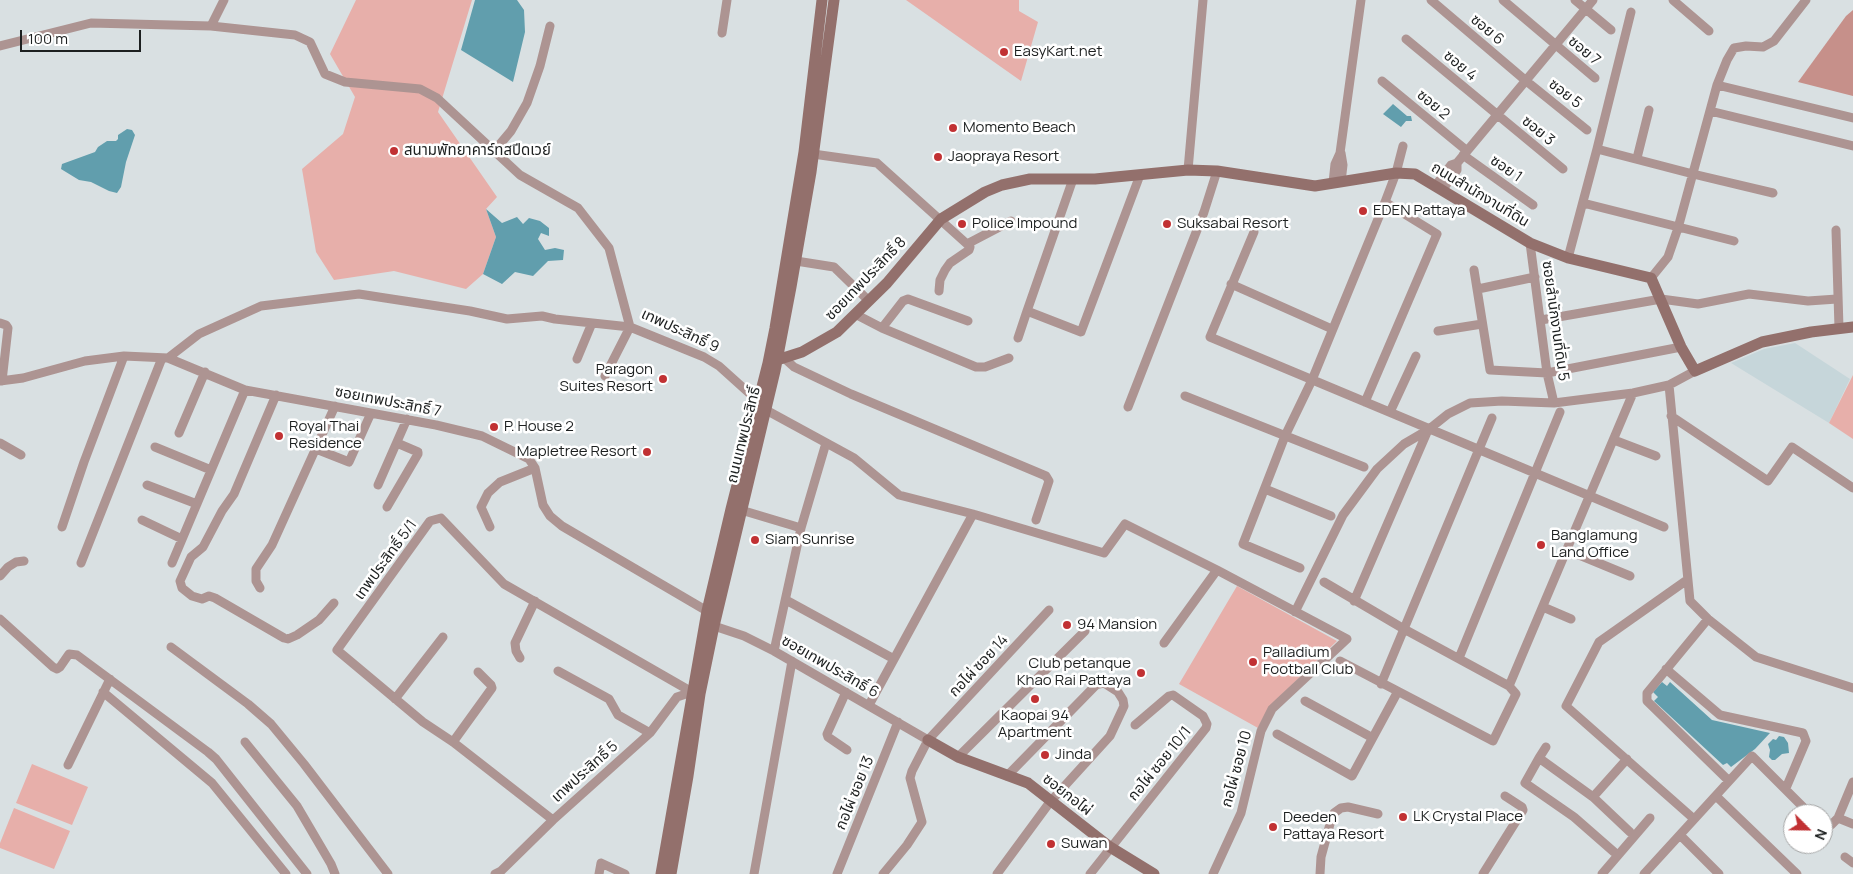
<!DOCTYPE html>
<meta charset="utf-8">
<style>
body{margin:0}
#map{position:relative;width:1853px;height:874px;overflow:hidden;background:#d9e0e2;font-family:Manrope,sans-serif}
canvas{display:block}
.north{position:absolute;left:1783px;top:804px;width:50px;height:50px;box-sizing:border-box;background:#fff;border:1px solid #a5a6a6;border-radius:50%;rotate:113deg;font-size:14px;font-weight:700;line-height:20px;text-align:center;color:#1d2020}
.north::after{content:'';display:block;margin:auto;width:18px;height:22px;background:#c13133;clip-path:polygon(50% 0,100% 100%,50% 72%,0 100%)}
.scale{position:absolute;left:20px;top:30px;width:121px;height:22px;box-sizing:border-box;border:2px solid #1d2020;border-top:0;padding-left:6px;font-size:15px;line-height:18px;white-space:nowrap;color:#1d2020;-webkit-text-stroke:4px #fff;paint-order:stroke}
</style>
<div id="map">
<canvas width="1853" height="874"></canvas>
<div class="north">N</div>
<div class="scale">100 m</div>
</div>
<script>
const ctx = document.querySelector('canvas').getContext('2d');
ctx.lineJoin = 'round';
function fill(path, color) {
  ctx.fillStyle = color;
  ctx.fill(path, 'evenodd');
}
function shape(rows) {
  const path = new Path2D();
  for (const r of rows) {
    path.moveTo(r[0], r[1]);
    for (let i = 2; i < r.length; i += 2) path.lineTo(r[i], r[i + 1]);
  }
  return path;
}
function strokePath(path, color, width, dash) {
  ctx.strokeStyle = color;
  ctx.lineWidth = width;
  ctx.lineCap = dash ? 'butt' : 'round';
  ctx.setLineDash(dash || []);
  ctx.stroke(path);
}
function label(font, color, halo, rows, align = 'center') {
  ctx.font = font + ' Manrope,"Noto Sans Thai",sans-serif';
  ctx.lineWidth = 5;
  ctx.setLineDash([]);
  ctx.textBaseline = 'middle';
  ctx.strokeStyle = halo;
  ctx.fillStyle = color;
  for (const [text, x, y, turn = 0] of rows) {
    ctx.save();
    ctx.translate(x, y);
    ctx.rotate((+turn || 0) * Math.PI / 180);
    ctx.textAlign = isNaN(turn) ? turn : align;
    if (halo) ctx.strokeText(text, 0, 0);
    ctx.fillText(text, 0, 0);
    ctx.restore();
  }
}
fill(shape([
 [1795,343,1850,379,1829,423,1731,363,1764,349]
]), '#c6d6da');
fill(shape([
 [356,0,472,0,438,112,497,197,486,209,496,237,483,274,466,289,394,271,334,280,316,252,302,169,343,134,355,97,330,54],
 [906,0,1019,0,1019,11,1038,22,1021,81],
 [1853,375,1853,439,1829,423],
 [1237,586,1337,641,1269,707,1258,728,1179,684],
 [32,764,88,787,72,825,16,803],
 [14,808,70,831,54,869,0,848,0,843]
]), '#e7afaa');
fill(shape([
 [1853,10,1853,96,1798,82,1846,16]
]), '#c6908a');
fill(shape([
 [475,0,517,0,524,10,525,32,513,82,461,50],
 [1393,104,1407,116,1411,116,1412,121,1406,121,1401,127,1383,114],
 [127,129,132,130,135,135,126,162,121,187,117,193,109,191,91,182,79,180,61,169,62,164,95,152,98,147,107,141,116,141,118,139,118,135],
 [486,209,502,223,517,217,523,224,529,218,540,221,549,228,549,236,541,233,538,239,545,250,555,248,564,250,563,260,548,261,533,276,515,272,502,284,483,274,496,237],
 [1662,682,1667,686,1670,682,1712,720,1770,733,1755,749,1731,767,1727,763,1723,765,1654,701,1658,697,1653,692],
 [1779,736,1784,737,1788,743,1789,753,1782,754,1775,760,1772,760,1769,757,1770,750,1768,744,1773,739,1776,740]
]), '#619ead');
strokePath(shape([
 [1431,0,1525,80,1587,130],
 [1503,0,1595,78],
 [1575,0,1611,30],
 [1673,0,1709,31],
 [211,26,224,0],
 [722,33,727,0],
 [1406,39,1563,169],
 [0,46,91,23,211,26,295,35,310,42,325,74,345,82,420,89,437,98,520,175,578,208,609,248,630,327],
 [1382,81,1466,150],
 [1717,85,1853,118],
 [1710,111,1853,146],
 [1597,149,1693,174,1773,193],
 [495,150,511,131,527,103,540,66,550,26],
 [1341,153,1343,165,1341,182],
 [813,154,877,163,967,244,970,247,969,250,950,263,945,270,940,280,939,291],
 [1463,155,1533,205],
 [1637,158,1649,110],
 [1188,170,1203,0],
 [1073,179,1027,311,1081,332,1140,175],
 [1333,183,1335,164,1340,153,1361,0],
 [1436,185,1451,165,1457,163,1593,0],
 [1443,189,1457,170,1457,163],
 [1583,203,1734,241],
 [1836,230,1839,328],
 [1254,232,1210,337,1664,527],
 [1530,243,1547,373,1554,403],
 [967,244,1011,221],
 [1568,258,1597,149,1631,12],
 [796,261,834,267,869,301],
 [1474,270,1490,370,1547,373,1681,347],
 [1651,278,1668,257,1678,228,1717,85,1727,60,1734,48,1746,46,1763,47,1774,41,1806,0],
 [1231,284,1332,329],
 [1478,289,1535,277],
 [855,314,882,328,976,367,985,367,1009,358],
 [1541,320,1661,299,1698,304,1749,294,1808,301,1837,299],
 [0,323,6,325,8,328,2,381],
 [882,328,903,301,908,299,968,321],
 [1438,331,1482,324],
 [1018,338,1027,311],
 [168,358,199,334,261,306,359,294,470,311,507,319,542,316,555,319,630,327,704,357,719,366,759,402],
 [784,358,794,367,851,394,1046,476,1049,481,1036,520],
 [577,359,592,323],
 [605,376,630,327],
 [0,381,23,378,85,361,124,356,168,358,245,390,436,425,482,436,529,459,535,468,543,505,550,516,562,526,707,611],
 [1669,385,1690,601,1708,619,1756,657,1853,688],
 [276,395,234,494,222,511,203,547,191,557,180,581,182,588,192,596,202,599,209,596,215,598,284,638,288,639,297,635,319,620,334,603],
 [1185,396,1364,467],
 [1365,402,1437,234,1385,202],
 [1128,407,1204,212,1217,171],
 [766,410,854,458,899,495,973,514,1104,553,1125,524,1217,570,1347,639,1272,709,1261,731,1241,813,1213,874],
 [1390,412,1416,356],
 [1671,416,1768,481,1792,447,1853,488],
 [179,433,205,372],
 [1614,440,1656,456],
 [0,443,21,455],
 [155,447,211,470],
 [316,449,349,462,371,413],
 [147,485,197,504],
 [378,485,407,419],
 [1265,489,1331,516],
 [387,507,418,454,418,452,397,443],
 [741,510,801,528],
 [142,520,182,539],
 [62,527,84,462,124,356],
 [490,527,481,507,488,493,500,482,535,468],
 [1567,550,1630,576],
 [81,563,162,358],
 [172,563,245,390],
 [1300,568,1243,544,1285,436,1312,380,1385,202,1396,173,1403,146],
 [0,576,8,567,16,562,24,561],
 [1687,580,1599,642,1566,706,1694,819],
 [1324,582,1404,629,1509,686,1516,694,1493,741,1340,661],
 [260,588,256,581,256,569,272,545,335,406],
 [786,600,894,659],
 [1354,601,1428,430],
 [1543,607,1571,619],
 [1295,612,1343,515,1377,469,1404,444,1428,430,1448,414,1470,403,1502,401,1554,403,1633,393,1669,385,1695,371],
 [0,619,53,667,57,669,60,667,69,654,77,655,208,752,216,759,307,874],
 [1708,619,1647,693,1647,701,1729,781],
 [714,626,744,636,774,651,928,740],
 [1164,643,1217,570],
 [171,647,248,704,271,724,304,764,388,874],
 [774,651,801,528,826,443],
 [520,658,516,651,515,643,535,601],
 [1459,658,1560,412],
 [1666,669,1720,715,1803,733,1806,741,1786,788],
 [558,671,609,699,618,715,650,733],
 [1381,684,1492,418],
 [1509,686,1633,393],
 [103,692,212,783,286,874],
 [846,692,827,734,828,737,847,750],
 [395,699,443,637],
 [1305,701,1371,737],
 [869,705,973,514],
 [1277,734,1352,776,1397,693],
 [245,742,297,806,331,864,335,874],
 [453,742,492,688,491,685,478,672],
 [958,757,1085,631],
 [1539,758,1546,747],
 [68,765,110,679],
 [1716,796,1797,874],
 [1593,797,1627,759],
 [1838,818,1853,824],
 [553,820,453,742,423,722,337,650,430,521,441,518,504,584,692,692],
 [1823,828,1831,825,1838,818,1853,782],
 [1680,835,1719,874],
 [1614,852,1574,817,1525,783,1539,758,1593,797,1630,832],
 [1845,857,1853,863],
 [495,874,501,871,553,820,650,733,677,697,692,692],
 [599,874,601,863,625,874],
 [754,874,792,661],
 [837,874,898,722],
 [883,874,907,845,922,822,910,778,912,771,928,740,1049,610],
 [997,874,1050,802,1110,736,1124,706,1123,700,1118,692,1104,683,1096,685,1007,776],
 [1090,874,1206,728,1207,724,1203,716,1173,695,1169,696,1135,725],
 [1320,874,1321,857,1330,824,1334,813,1341,808,1348,807,1378,814],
 [1483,874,1523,810,1522,807,1505,796],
 [1602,874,1650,818],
 [1644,874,1752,756,1810,814]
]), '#ad9492', 9);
strokePath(shape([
 [769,359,777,360,802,352,837,332,887,283,941,219,985,192,1002,185,1030,179,1095,179,1188,170,1217,171,1315,186,1396,173,1415,174,1530,243,1568,258,1651,278,1681,347,1695,371,1762,342,1811,332,1853,327],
 [928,740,958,757,1028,783,1110,847,1154,874],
 [661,874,707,611,731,509,768,363,775,328,804,152,822,0],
 [671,874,688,776,700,694,714,626,775,371,791,287,811,172,834,0]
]), '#93706c', 11);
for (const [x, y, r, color] of [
 [1004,52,5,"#c13133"],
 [953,128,5,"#c13133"],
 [394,151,5,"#c13133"],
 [938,157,5,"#c13133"],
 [1363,211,5,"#c13133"],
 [962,224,5,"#c13133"],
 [1167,224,5,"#c13133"],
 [663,379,5,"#c13133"],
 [494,427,5,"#c13133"],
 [279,436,5,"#c13133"],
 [647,452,5,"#c13133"],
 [755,540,5,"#c13133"],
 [1541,545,5,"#c13133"],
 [1067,625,5,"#c13133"],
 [1253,662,5,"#c13133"],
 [1141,673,5,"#c13133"],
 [1035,699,5,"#c13133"],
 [1045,755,5,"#c13133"],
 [1403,817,5,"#c13133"],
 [1273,827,5,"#c13133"],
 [1051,844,5,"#c13133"]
]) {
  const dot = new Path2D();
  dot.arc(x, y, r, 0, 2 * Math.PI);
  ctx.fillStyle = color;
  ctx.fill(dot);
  strokePath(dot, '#fff', 2);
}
label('15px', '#1d2020', '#fff', [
 ["ซอย 6",1487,30,40],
 ["ซอย 7",1584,51,40],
 ["ซอย 4",1460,66,40],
 ["ซอย 5",1565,94,38],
 ["ซอย 2",1433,105,40],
 ["ซอย 3",1538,131,39],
 ["ซอย 1",1506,169,35],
 ["ถนนสำนักงานที่ดิน",1480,195,31],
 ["ซอยเทพประสิทธิ์ 8",866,279,-46],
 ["ซอยสำนักงานที่ดิน 5",1555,321,82],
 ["เทพประสิทธิ์ 9",680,331,25],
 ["ซอยเทพประสิทธิ์ 7",388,402,11],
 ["ถนนเทพประสิทธิ์",744,435,-76],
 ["เทพประสิทธิ์ 5/1",386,560,-54],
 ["กอไผ่ ซอย 14",979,666,-47],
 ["ซอยเทพประสิทธิ์ 6",830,667,30],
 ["กอไผ่ ซอย 10/1",1160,764,-51],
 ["กอไผ่ ซอย 10",1237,769,-75],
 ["เทพประสิทธิ์ 5",585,772,-42],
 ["กอไผ่ ซอย 13",855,793,-68],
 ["ซอยกอไผ่",1067,795,38]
]);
label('15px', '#1d2020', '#fff', [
 ["EasyKart.net",1014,52],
 ["Momento Beach",963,128],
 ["สนามพัทยาคาร์ทสปีดเวย์",404,151],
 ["Jaopraya Resort",948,157],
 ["EDEN Pattaya",1373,211],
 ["Police Impound",972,224],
 ["Suksabai Resort",1177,224],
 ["Paragon",653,370,"right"],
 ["Suites Resort",653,387,"right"],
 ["Royal Thai",289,427],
 ["Residence",289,444],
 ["P. House 2",504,427],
 ["Mapletree Resort",637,452,"right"],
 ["Banglamung",1551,536],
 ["Land Office",1551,553],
 ["Siam Sunrise",765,540],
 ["94 Mansion",1077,625],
 ["Palladium",1263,653],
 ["Football Club",1263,670],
 ["Club petanque",1131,664,"right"],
 ["Khao Rai Pattaya",1131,681,"right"],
 ["Kaopai 94",1035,716,"center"],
 ["Apartment",1035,733,"center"],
 ["Jinda",1055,755],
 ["LK Crystal Place",1413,817],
 ["Deeden",1283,818],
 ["Pattaya Resort",1283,835],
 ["Suwan",1061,844]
], 'left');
</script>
